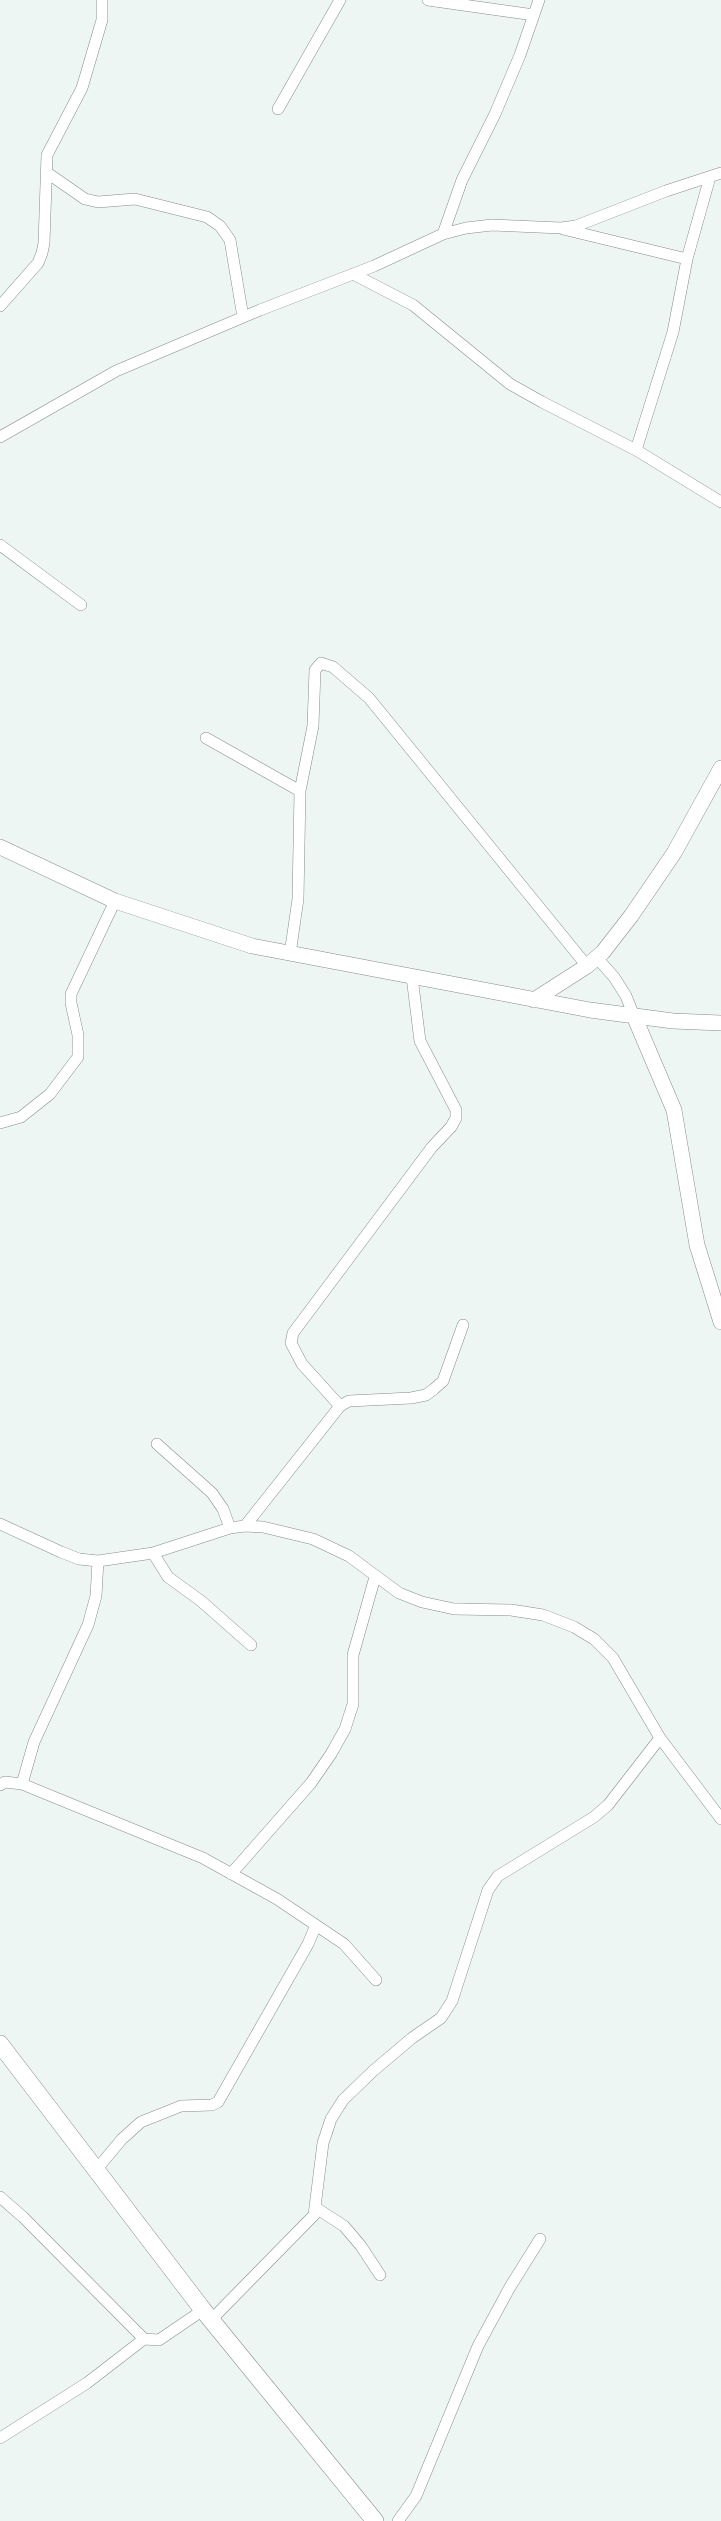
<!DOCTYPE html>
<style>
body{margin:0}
canvas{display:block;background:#eef6f3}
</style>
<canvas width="721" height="2521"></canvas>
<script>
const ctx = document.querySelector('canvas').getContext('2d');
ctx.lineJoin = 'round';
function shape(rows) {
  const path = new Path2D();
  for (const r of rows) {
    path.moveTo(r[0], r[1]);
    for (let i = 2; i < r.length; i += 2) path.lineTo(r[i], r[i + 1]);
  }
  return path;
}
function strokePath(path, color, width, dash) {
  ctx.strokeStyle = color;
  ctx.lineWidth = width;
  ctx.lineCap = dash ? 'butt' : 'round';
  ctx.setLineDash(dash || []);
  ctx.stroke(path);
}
const street = shape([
 [428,0,534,15],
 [278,109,340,0],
 [46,172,85,199,98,202,135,199,207,217,220,226,230,240,243,317],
 [563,229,687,259],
 [443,234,462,180,495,114,520,55,539,0],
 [353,274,413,305,510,384,542,402,636,450,721,502],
 [0,306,38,263,42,253,44,243,47,155,82,88,102,20,102,0],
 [0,437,116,371,260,310,374,266,443,234,466,228,492,225,561,228,576,226,666,191,721,173],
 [636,450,673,332,687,259,710,177],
 [0,545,81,605],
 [206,738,300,791],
 [290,954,298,899,300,791,313,726,315,670,321,663,333,667,369,698,587,966],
 [597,958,614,977,626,996,634,1016],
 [0,1123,21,1117,50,1094,78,1057,78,1035,71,1003,71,994,115,901],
 [340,1406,302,1364,291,1343,293,1333,432,1147,451,1127,456,1118,456,1110,420,1041,412,977],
 [157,1444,212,1493,223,1509,230,1528],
 [0,1524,61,1552,79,1559,98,1561,153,1553,230,1528,245,1526,263,1527,313,1539,349,1556,399,1593,422,1602,454,1609,511,1610,543,1615,574,1627,594,1639,613,1658,660,1738,721,1819],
 [245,1526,340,1406,349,1401,411,1398,426,1395,434,1389,443,1381,463,1325],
 [153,1553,168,1577,201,1601,251,1645],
 [22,1784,34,1742,88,1625,96,1596,98,1561],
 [0,1785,5,1782,22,1784,203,1858,277,1899,344,1944,376,1980],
 [231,1874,311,1783,331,1754,345,1729,353,1704,353,1655,375,1577],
 [96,2170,122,2139,141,2122,181,2106,212,2105,218,2102,308,1944,316,1925],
 [0,2197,23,2217,144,2339],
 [316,2208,344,2226,361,2246,380,2275],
 [211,2320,314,2215,323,2143,331,2119,343,2100,373,2071,412,2038,441,2018,452,2001,488,1890,498,1876,594,1817,608,1805,660,1738],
 [0,2438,87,2383,144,2339,159,2340,203,2310],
 [398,2521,416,2496,478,2346,510,2287,540,2239]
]);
const secondary = shape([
 [0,847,115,901,252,946,590,1010,673,1021,721,1023],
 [534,1000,587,966,603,952,631,916,674,853,721,768],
 [634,1016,674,1110,697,1245,721,1322]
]);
const primary = shape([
 [0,2044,203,2310,375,2521]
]);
strokePath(street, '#868d8a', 12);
strokePath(secondary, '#868d8a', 16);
strokePath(primary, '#868d8a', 18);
strokePath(street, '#fff', 11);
strokePath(secondary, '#fff', 15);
strokePath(primary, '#fff', 17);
</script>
